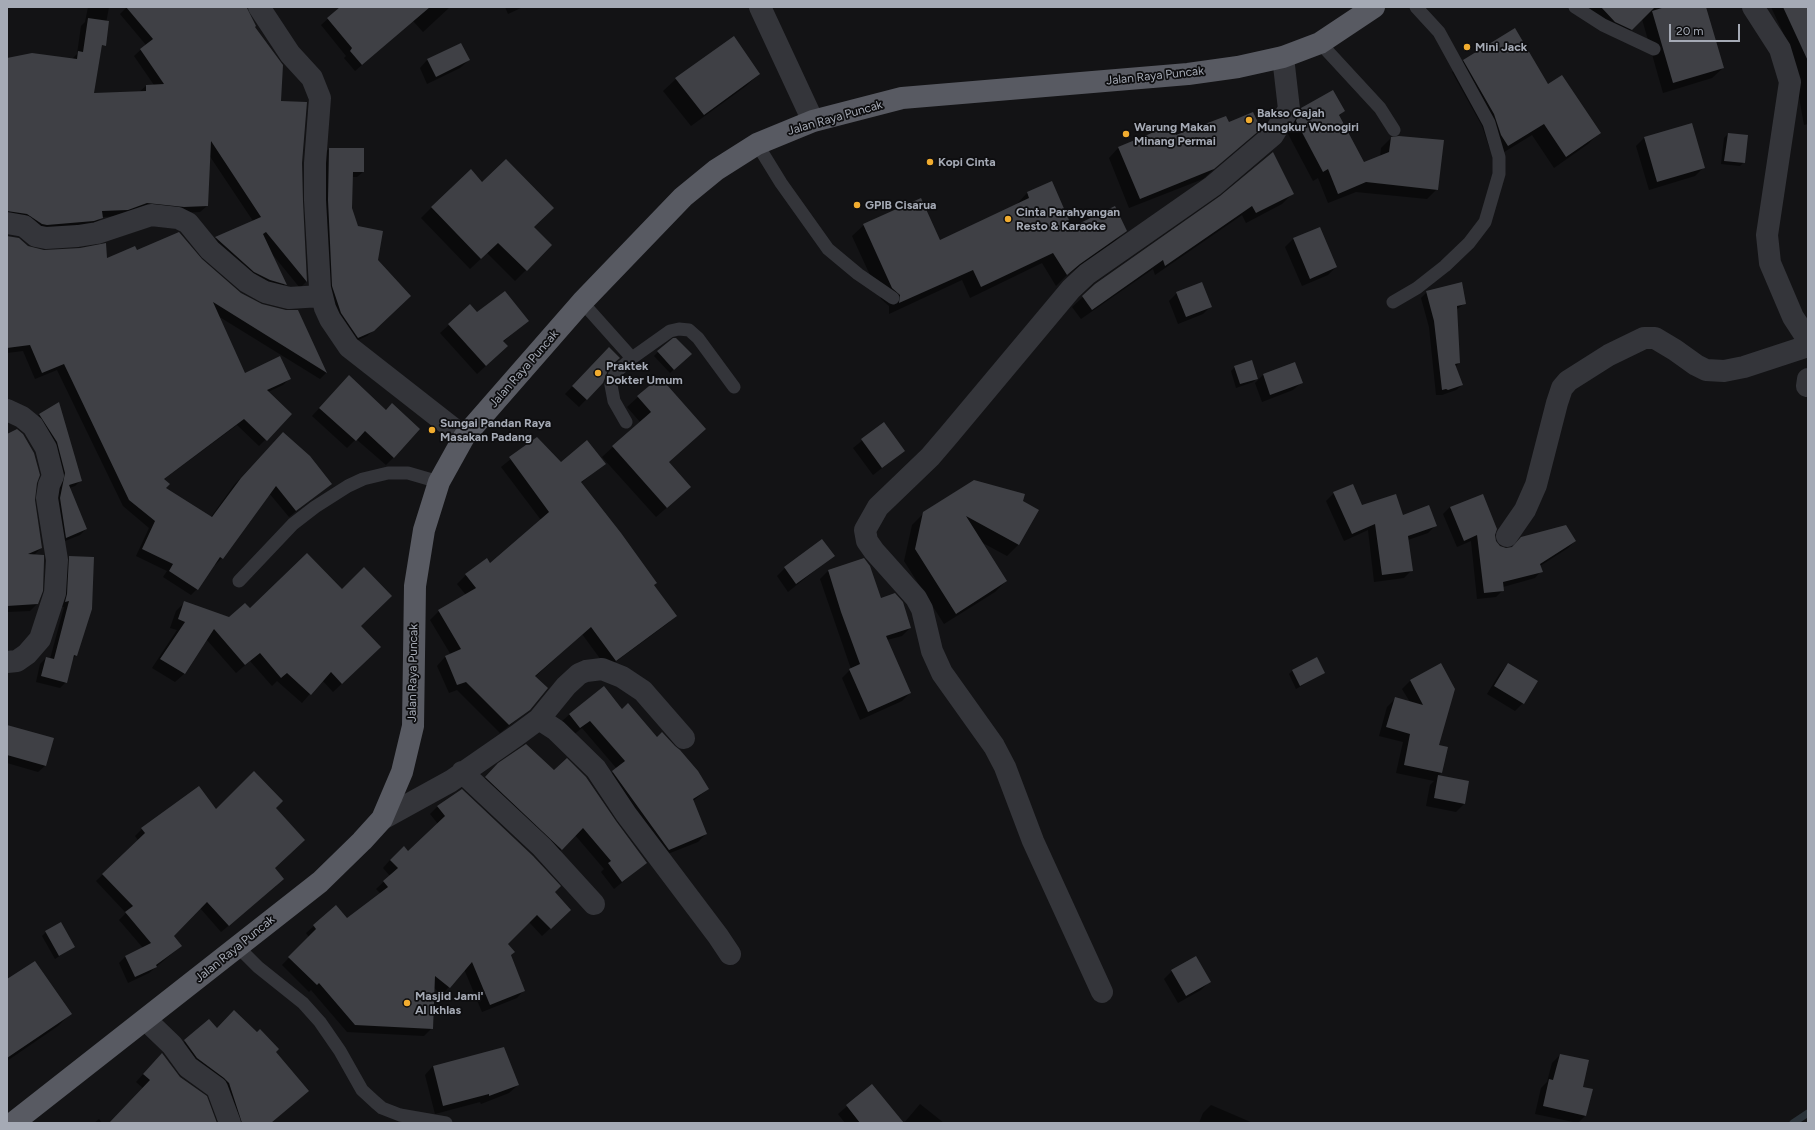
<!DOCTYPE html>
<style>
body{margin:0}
#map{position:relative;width:1815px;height:1130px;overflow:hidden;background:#131315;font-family:Figtree,sans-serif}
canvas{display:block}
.frame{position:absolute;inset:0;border:8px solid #a5aab5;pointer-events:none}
.scale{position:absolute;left:1669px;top:24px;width:71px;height:18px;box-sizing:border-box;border:2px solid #a5aab5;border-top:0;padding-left:5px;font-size:12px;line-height:14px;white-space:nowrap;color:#a5aab5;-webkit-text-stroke:3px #0e0e10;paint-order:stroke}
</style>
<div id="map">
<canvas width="1815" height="1130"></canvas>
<div class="frame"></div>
<div class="scale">20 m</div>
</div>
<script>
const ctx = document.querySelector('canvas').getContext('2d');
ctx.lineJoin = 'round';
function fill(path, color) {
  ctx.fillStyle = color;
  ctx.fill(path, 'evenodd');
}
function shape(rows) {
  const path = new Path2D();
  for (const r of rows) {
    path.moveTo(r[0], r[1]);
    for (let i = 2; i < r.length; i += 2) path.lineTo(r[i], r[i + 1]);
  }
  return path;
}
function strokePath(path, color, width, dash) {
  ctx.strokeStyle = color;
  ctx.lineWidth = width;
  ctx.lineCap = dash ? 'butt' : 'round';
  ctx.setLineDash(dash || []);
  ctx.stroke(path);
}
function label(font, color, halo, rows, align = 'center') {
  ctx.font = font + ' Figtree,sans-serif';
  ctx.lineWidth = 3.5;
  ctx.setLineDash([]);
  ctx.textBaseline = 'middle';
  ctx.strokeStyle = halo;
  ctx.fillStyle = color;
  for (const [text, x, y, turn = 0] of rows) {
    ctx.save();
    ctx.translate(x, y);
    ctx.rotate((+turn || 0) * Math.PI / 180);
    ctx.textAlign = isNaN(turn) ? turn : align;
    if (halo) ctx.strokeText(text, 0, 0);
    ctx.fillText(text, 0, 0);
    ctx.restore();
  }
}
fill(shape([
 [88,7,109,7,93,94,139,92,146,86,154,85,134,56,146,45,120,14,127,7,244,7,255,25,254,27,302,163,302,201,306,282,300,288,273,255,285,284,279,291,210,244,216,238,253,221,209,155,207,206,200,212,102,217,95,224,40,232,7,219,7,59,72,59,77,54,81,26,85,22],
 [341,7,450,7,423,32,413,21,355,71,344,58,346,56,321,25],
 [505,7,523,7,508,14],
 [1580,7,1705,7,1723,68,1712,78,1663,93,1642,19,1621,40],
 [1771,7,1808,7,1808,124,1804,125,1794,69,1785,37],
 [734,37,759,74,746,86,691,126,663,91,676,79],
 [428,59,469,60,460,68,427,84,420,68],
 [1464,60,1548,85,1600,132,1588,144,1554,168,1532,135,1496,157,1489,147,1482,126,1452,72],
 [1302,109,1344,111,1339,116,1363,164,1380,157,1381,148,1391,138,1437,189,1427,199,1356,192,1328,203,1318,178,1313,181,1287,132,1292,119],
 [1228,123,1260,128,1203,179,1129,208,1109,158,1119,147,1175,137],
 [1691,124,1704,167,1695,176,1649,190,1636,146,1644,138],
 [1728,134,1744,162,1740,166,1721,164,1724,138],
 [329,149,363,172,357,177,352,177,351,208,358,227,376,261,410,296,367,336,352,343,327,292,323,154],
 [482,183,551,245,515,281,487,253,470,269,421,218,432,207],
 [1051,183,1071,228,1125,231,1114,242,1067,275,1056,286,1042,263,970,298,962,280,889,314,889,306,881,299,852,236,864,225,940,242,1016,205,1027,193],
 [1292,194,1282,204,1246,223,1242,215,1155,275,1153,269,1081,319,1072,307,1083,297,1221,197],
 [7,236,18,239,28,247,43,251,106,259,137,252,201,260,240,294,262,305,286,311,298,311,326,373,320,379,218,316,244,374,290,378,283,385,268,392,291,414,259,446,237,425,163,480,164,488,211,517,234,485,276,440,331,484,289,517,269,493,222,558,215,565,214,564,197,589,191,595,163,577,167,571,136,556,149,528,123,506,57,370,35,379,23,351,7,353],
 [1293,239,1336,267,1328,275,1302,286,1285,247],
 [1427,292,1465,303,1456,310,1459,363,1455,367,1462,385,1456,390,1442,395,1436,395,1429,327,1421,298],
 [1177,293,1211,306,1203,314,1178,324,1169,301],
 [470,306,477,313,527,321,503,342,499,354,477,374,440,333],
 [609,349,619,358,608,368,602,383,579,407,565,394],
 [658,352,690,354,670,373,654,356],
 [1294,364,1302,382,1293,390,1262,402,1255,383,1263,375],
 [1235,367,1257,378,1253,382,1236,388,1231,371],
 [659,378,668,462,679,497,656,517,602,457,640,422,627,407],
 [337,389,394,457,386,465,356,439,347,448,312,416],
 [58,404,81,480,75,486,69,488,86,529,80,535,60,543,33,421,39,415],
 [884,423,904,451,873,475,853,448],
 [7,435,36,483,34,500,41,548,33,556,38,603,30,611,7,612],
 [537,438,561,463,604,464,581,483,676,616,667,624,607,668,582,634,535,677,530,709,500,733,457,690,449,693,437,666,445,657,451,655,430,620,439,611,466,595,457,584,466,575,490,564,541,520,501,467],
 [1334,493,1361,506,1436,525,1428,533,1408,540,1412,570,1404,578,1374,582,1368,530,1344,541,1326,501],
 [1022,502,1037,510,1018,545,1007,556,981,542,1006,581,995,592,944,624,904,561,912,525,924,513],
 [1450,507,1494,534,1495,541,1499,547,1505,549,1575,541,1568,548,1540,566,1541,571,1535,578,1503,587,1503,590,1496,597,1477,599,1471,541,1457,547,1443,514],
 [833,556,788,592,777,576,785,568],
 [69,557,76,655,72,660,66,682,60,688,36,682,40,664,46,658,50,659,64,607,60,607,64,563],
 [828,571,880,600,910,628,902,636,887,640,910,693,902,701,860,720,842,678,851,669,820,579],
 [185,602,229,618,249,610,360,626,371,656,333,692,322,680,302,703,277,681,272,686,250,661,236,673,206,639,184,674,175,682,152,668,177,630,170,628,176,611],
 [1441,665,1438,746,1442,772,1438,776,1464,804,1456,812,1426,806,1430,785,1434,781,1396,773,1403,742,1379,736,1387,707,1395,699,1410,702,1402,689,1410,681],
 [1508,665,1523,703,1515,711,1487,694,1500,673],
 [1292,671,1324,673,1296,689,1289,674],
 [622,710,656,738,708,789,693,801,706,834,698,842,660,857,605,780,617,769,582,728,572,736,561,722,570,714],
 [7,729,53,739,45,766,38,772,7,763],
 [499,764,554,772,615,822,646,863,614,889,601,872,604,869,575,835,553,858,478,785],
 [462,790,554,892,562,917,542,936,529,922,507,944,524,990,517,998,482,1012,464,969,442,995,434,988,432,1028,424,1036,347,1032,311,990,309,992,282,965,309,937,306,933,336,907,347,919,381,894,376,889,390,876,383,868,390,860,408,853,438,824,430,814,437,807],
 [275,808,274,868,276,886,221,932,200,908,173,936,181,946,149,973,128,983,119,963,126,956,143,948,119,920,126,913,96,881,138,840,135,836,142,829,216,811],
 [46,932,73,947,55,959,42,936],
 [1172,971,1210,981,1201,990,1178,1003,1164,979],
 [7,981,70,1014,58,1026,7,1061],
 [209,1020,216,1030,275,1052,307,1091,271,1123,233,1123,177,1049],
 [1560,1055,1586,1115,1578,1123,1535,1114,1541,1088,1547,1082,1552,1063],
 [154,1062,180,1078,217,1123,110,1123,144,1089,136,1082],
 [433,1066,518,1085,509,1093,481,1104,480,1102,435,1114,425,1075],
 [872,1085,902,1123,845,1123,838,1114],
 [920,1104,944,1123,904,1123],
 [1211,1105,1253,1123,1199,1123,1203,1113],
 [99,1119,102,1123,94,1123]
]), '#0007');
strokePath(shape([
 [1793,1123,1808,1113]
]), '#2a3239', 7);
fill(shape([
 [126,7,247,8,256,26,255,27,283,65,281,101,307,102,302,163,303,201,307,282,266,232,263,234,287,285,270,280,254,272,215,237,261,217,211,141,208,206,184,207,147,203,128,210,102,211,103,218,94,221,47,225,42,224,27,214,7,211,7,58,32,53,77,59,78,51,83,52,88,18,109,21,106,46,102,45,94,93,146,91,146,85,164,84,140,49,153,39],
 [340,7,430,7,362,65,350,51,352,48,327,18],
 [1601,7,1655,7,1632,30,1615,22],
 [1665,7,1706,7,1724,68,1673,83,1652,11],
 [1783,7,1808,7,1808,61],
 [1515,28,1548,84,1562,75,1601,133,1566,157,1544,124,1508,146,1501,135,1494,114,1463,60],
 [734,36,760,74,704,115,675,78],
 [461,43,470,60,436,77,427,59],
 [1333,90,1345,111,1339,115,1364,162,1389,152,1391,137,1399,136,1444,140,1438,190,1366,182,1338,194,1328,169,1323,172,1296,121,1301,108],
 [1253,112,1261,129,1214,169,1140,199,1118,147,1171,125,1176,135,1226,116,1229,122],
 [1692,123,1705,168,1657,182,1644,137],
 [1728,133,1748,135,1745,163,1724,161],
 [329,148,364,148,364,172,353,172,352,208,358,226,383,231,378,260,411,296,374,331,358,338,341,313,332,286,328,200],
 [1273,152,1294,194,1256,213,1252,206,1165,266,1163,260,1092,310,1082,296,1095,284,1220,196],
 [506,159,554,208,534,227,552,245,527,271,498,243,481,259,431,207,471,169,482,182],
 [1052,181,1072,227,1115,206,1127,231,1080,264,1067,275,1053,253,981,287,973,270,899,303,900,295,892,288,863,224,921,198,940,240,1029,198,1027,192],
 [1320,227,1337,267,1310,279,1293,238],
 [179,232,202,259,241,293,262,304,286,310,298,310,327,373,213,302,245,373,280,356,291,379,267,390,292,414,267,441,244,419,164,479,170,484,166,488,212,517,241,478,283,432,310,456,332,484,296,511,276,486,223,559,220,557,198,590,169,571,173,564,142,549,155,521,129,500,64,364,42,373,30,345,7,348,7,236,19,238,28,246,44,250,80,248,106,243,107,258,135,246,137,250],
 [1202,282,1212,307,1186,317,1176,292],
 [1462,282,1466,304,1457,306,1460,363,1455,364,1463,385,1448,390,1446,389,1442,390,1434,321,1426,291],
 [505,291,529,321,503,341,508,346,486,366,448,324,470,304,477,312],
 [673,338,676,338,692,354,674,370,657,351],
 [609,347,620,358,609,367,603,383,587,400,572,386],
 [1252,360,1258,379,1240,384,1234,366],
 [1295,362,1303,383,1270,395,1263,374],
 [349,375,386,410,392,403,420,429,394,458,365,431,356,441,319,408],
 [660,377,706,429,669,462,691,487,667,508,612,446,651,412,637,396],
 [59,402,82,481,69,485,87,529,66,538,60,498,65,473,57,442,39,414],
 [884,422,905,451,882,468,861,439],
 [17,429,23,434,34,453,40,475,37,483,35,500,42,548,28,554,44,555,44,561,43,591,38,604,7,606,7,434],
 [537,437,561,462,587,440,606,464,581,482,621,533,657,583,654,585,677,616,616,661,591,627,535,676,548,688,530,710,509,725,466,682,457,685,445,656,461,649,438,610,476,588,465,574,487,558,490,563,549,512,509,457],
 [974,480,1025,494,1023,501,1039,510,1019,545,966,516,1007,581,956,614,915,549,923,512],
 [1353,484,1362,505,1396,494,1403,515,1429,505,1437,526,1408,536,1413,571,1382,575,1375,524,1352,534,1333,492],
 [1483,494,1497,529,1495,535,1496,541,1500,546,1506,548,1512,547,1521,537,1566,525,1576,541,1540,564,1543,572,1503,582,1504,591,1484,593,1477,535,1464,541,1450,507],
 [822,539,835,556,796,584,784,567],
 [307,553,342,589,364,567,392,596,361,626,381,647,342,684,331,672,311,695,287,673,281,678,260,653,245,665,214,629,185,674,160,659,185,622,178,619,184,601,229,617,245,603,250,608],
 [69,556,94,557,92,609,77,656,74,655,67,683,41,676,46,657,54,659,69,601,65,602,67,594],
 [864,558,870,566,881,598,895,593,903,602,911,628,886,636,911,693,868,712,849,669,860,664,841,612,828,570],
 [1317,657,1325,673,1300,686,1292,670],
 [1441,663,1455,689,1439,745,1448,747,1442,773,1404,765,1410,734,1386,727,1395,697,1423,705,1410,680],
 [1508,663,1538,681,1524,704,1494,686],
 [604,686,622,709,628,703,657,737,662,732,675,746,680,750,698,771,709,789,693,799,707,834,669,850,612,771,625,761,590,721,580,728,569,714],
 [7,725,54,738,46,766,7,755],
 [526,744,554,770,567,758,586,777,616,821,647,863,622,882,608,863,611,861,583,828,562,850,485,777,498,763],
 [254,771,283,801,276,808,305,840,275,868,284,879,229,926,207,902,174,936,182,946,156,965,157,967,135,977,125,956,151,943,125,912,133,906,102,874,145,833,141,828,199,786,216,809],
 [1438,775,1469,781,1465,804,1434,798],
 [462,789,533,856,561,886,555,892,571,910,551,929,537,915,508,944,515,952,511,955,525,991,490,1005,472,962,450,988,435,976,433,1029,355,1025,319,983,317,985,288,957,316,929,313,925,336,905,347,918,388,887,383,881,398,868,390,860,404,846,408,851,445,816,437,806],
 [61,922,75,947,59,956,45,931],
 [1196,956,1211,982,1186,996,1171,970],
 [35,961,72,1014,7,1058,7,979],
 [234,1010,257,1032,260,1029,279,1049,276,1052,309,1091,271,1123,242,1123,229,1083,224,1078,197,1058,184,1040,209,1019,217,1028],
 [504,1047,519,1085,489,1096,489,1094,443,1106,433,1066],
 [162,1053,180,1077,207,1096,217,1123,109,1123,150,1080,143,1074],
 [1560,1054,1589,1060,1583,1087,1593,1089,1586,1116,1543,1106,1549,1079,1553,1080],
 [872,1084,904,1123,860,1123,846,1105]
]), '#3f4045');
strokePath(shape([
 [1575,7,1603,25,1654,49],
 [1320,43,1380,108,1394,130],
 [757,144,781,183,828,249,858,274,893,298],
 [582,302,632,358,670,331,679,329,689,330,698,338,734,387],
 [1393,302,1417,288,1445,266,1469,243,1485,222,1499,174,1499,157,1489,123,1439,32,1416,7],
 [626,422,614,401,611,385,615,373,632,358],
 [239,581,293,524,315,507,348,486,363,479,388,473,408,473,439,482],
 [237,946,258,967,303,1003,320,1022,340,1051,362,1090,375,1102,382,1108,400,1115,446,1123]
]), '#34353a', 13);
strokePath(shape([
 [259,7,290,54,312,78,320,98,315,163,315,200,320,288,325,308,330,319,349,347,464,437],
 [760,7,813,121],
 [1753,7,1780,49,1790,82,1767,235,1770,263,1793,317,1808,340],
 [7,223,24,226,36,236,46,238,78,236,97,233,151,215,178,218,188,223,210,250,247,282,265,292,289,298,321,296],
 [1807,386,1808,379],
 [7,410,22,417,33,426,46,448,53,476,49,485,47,498,57,560,55,593,40,639,27,654,17,661,7,662],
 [1507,536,1525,510,1536,485,1557,403,1562,388,1568,381,1609,355,1644,338,1655,338,1675,350,1696,365,1706,370,1724,371,1744,367,1808,346],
 [539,719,556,730,596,769,626,814,718,936,730,954],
 [462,772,542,847,594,904],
 [382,819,451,781,516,736,539,719,566,686,579,674,586,671,602,669,622,677,643,691,684,738],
 [1102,992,1033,841,1005,767,994,746,942,673,932,651,922,609,916,598,874,551,867,541,865,530,878,507,930,457,948,436,1071,289,1087,274,1213,186,1273,135,1289,109,1283,57],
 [146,1020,172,1045,188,1067,217,1088,230,1123]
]), '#34353a', 22);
strokePath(shape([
 [13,1123,320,882,362,841,382,819,402,772,413,726,415,586,424,530,439,482,464,437,582,302,683,197,716,170,757,144,813,121,902,98,1188,74,1238,67,1283,57,1320,43,1374,7]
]), '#585a62', 22);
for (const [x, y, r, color] of [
 [1467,47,4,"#f1ac2f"],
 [1249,120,4,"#f1ac2f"],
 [1126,134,4,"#f1ac2f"],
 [930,162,4,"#f1ac2f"],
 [857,205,4,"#f1ac2f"],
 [1008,219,4,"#f1ac2f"],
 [598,373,4,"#f1ac2f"],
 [432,430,4,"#f1ac2f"],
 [407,1003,4,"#f1ac2f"]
]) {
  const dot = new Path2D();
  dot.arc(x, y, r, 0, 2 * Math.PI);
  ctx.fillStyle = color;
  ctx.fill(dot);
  strokePath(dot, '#0e0e10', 1.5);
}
label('bold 12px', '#a5aab5', '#0e0e10', [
 ["Mini Jack",1475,47],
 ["Bakso Gajah",1257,113],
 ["Mungkur Wonogiri",1257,127],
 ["Warung Makan",1134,127],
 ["Minang Permai",1134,141],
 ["Kopi Cinta",938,162],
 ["GPIB Cisarua",865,205],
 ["Cinta Parahyangan",1016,212],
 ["Resto & Karaoke",1016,226],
 ["Praktek",606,366],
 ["Dokter Umum",606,380],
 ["Sungai Pandan Raya",440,423],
 ["Masakan Padang",440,437],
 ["Masjid Jami'",415,996],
 ["Al Ikhlas",415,1010]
], 'left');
label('12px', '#a5aab5', '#0e0e10', [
 ["Jalan Raya Puncak",1155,76,-6],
 ["Jalan Raya Puncak",835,118,-16],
 ["Jalan Raya Puncak",524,369,-49],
 ["Jalan Raya Puncak",413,673,-89],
 ["Jalan Raya Puncak",235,949,-39]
]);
</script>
